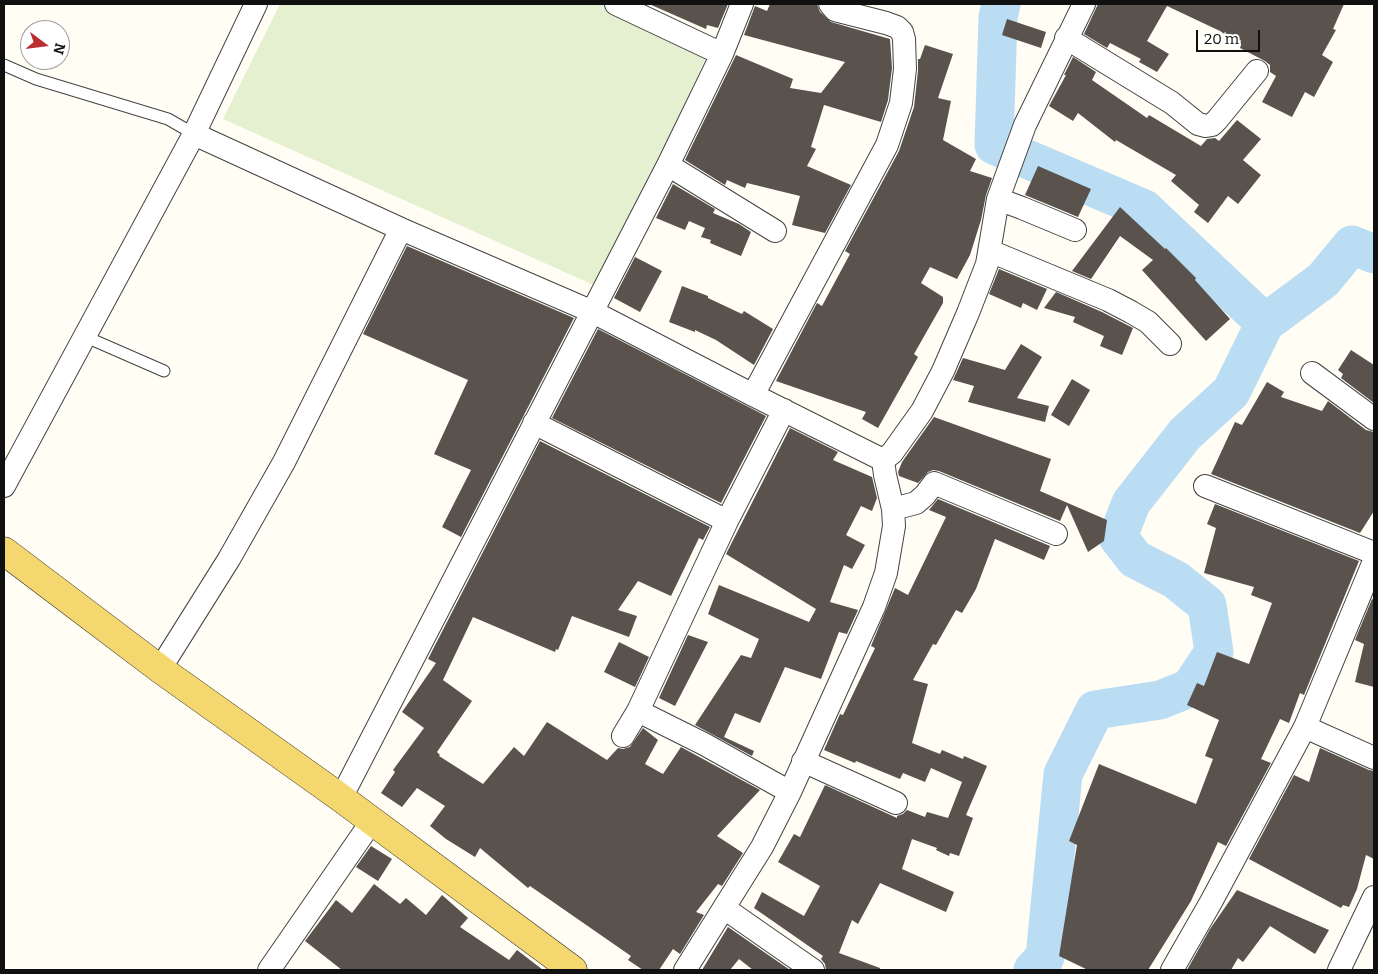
<!DOCTYPE html>
<style>
body{margin:0}
#map{position:relative;width:1378px;height:974px;overflow:hidden;background:#fffdf4;font-family:Bitter,serif}
canvas{display:block}
.frame{position:absolute;inset:0;border:5px solid #101010;pointer-events:none}
.north{position:absolute;left:20px;top:20px;width:50px;height:50px;box-sizing:border-box;background:#fff;border:1px solid #9f9f9f;border-radius:50%;rotate:105deg;font-size:14px;font-weight:700;line-height:20px;text-align:center;color:#101010}
.north::after{content:'';display:block;margin:auto;width:18px;height:22px;background:#bd2c2e;clip-path:polygon(50% 0,100% 100%,50% 72%,0 100%)}
.scale{position:absolute;left:1196px;top:30px;width:64px;height:22px;box-sizing:border-box;border:2px solid #101010;border-top:0;padding-left:6px;font-size:15px;line-height:18px;white-space:nowrap;color:#101010;-webkit-text-stroke:4px #fff;paint-order:stroke}
</style>
<div id="map">
<canvas width="1378" height="974"></canvas>
<div class="frame"></div>
<div class="north">N</div>
<div class="scale">20 m</div>
</div>
<script>
const ctx = document.querySelector('canvas').getContext('2d');
ctx.lineJoin = 'round';
function fill(path, color) {
  ctx.fillStyle = color;
  ctx.fill(path, 'evenodd');
}
function shape(rows) {
  const path = new Path2D();
  for (const r of rows) {
    path.moveTo(r[0], r[1]);
    for (let i = 2; i < r.length; i += 2) path.lineTo(r[i], r[i + 1]);
  }
  return path;
}
function strokePath(path, color, width, dash) {
  ctx.strokeStyle = color;
  ctx.lineWidth = width;
  ctx.lineCap = dash ? 'butt' : 'round';
  ctx.setLineDash(dash || []);
  ctx.stroke(path);
}
fill(shape([
 [280,4,608,4,710,49,598,287,223,119]
]), '#e4f0cf');
strokePath(shape([
 [1001,4,998,17,994,145,1144,209,1265,323],
 [1033,970,1045,957,1063,774,1095,710,1160,700,1190,688,1214,652,1207,605,1176,580,1135,559,1118,537,1131,503,1185,434,1231,392,1265,323,1323,280,1352,245,1374,254]
]), '#baddf4', 39);
fill(shape([
 [649,4,728,4,718,28,707,25,706,29],
 [770,4,817,4,820,12,831,22,890,39,892,68,888,100,881,122,824,105,811,147,816,149,807,166,851,185,825,233,792,225,800,196,747,183,745,188,727,180,725,185,685,160,736,55,793,79,790,88,821,93,845,62,744,35,755,6,767,11],
 [1098,4,1344,4,1333,29,1336,30,1322,55,1333,62,1314,97,1305,92,1292,117,1262,102,1276,76,1270,72,1270,65,1265,61,1240,48,1241,45,1220,31,1167,6,1147,41,1169,54,1157,72,1139,62,1141,59,1110,43,1107,48,1084,34],
 [1007,19,1046,32,1041,48,1002,35],
 [925,45,953,54,938,98,951,101,943,140,976,159,970,171,992,178,986,195,981,220,970,255,957,279,930,267,921,283,943,297,943,303,914,354,918,357,878,428,862,419,866,412,776,381,817,303,822,306,850,254,845,251,899,151,914,107,918,71,918,59,920,59],
 [1073,57,1096,72,1092,80,1147,118,1149,115,1201,146,1207,139,1215,138,1219,141,1237,120,1261,139,1243,160,1261,175,1238,204,1228,196,1208,223,1194,212,1199,205,1171,181,1176,175,1116,140,1115,142,1078,113,1073,121,1049,106,1066,75,1064,75],
 [1038,166,1091,189,1078,217,1025,195],
 [673,184,715,209,713,213,739,224,751,232,741,256,710,243,711,240,701,237,705,228,689,221,685,230,656,218],
 [1120,207,1165,249,1166,248,1196,278,1195,280,1230,319,1206,341,1142,270,1153,260,1120,236,1091,279,1072,271],
 [407,246,574,318,461,537,442,527,471,470,434,454,468,380,363,334],
 [635,257,662,271,640,312,614,298],
 [999,269,1047,289,1037,310,1023,303,1021,308,989,294],
 [682,286,708,296,708,298,742,314,744,311,773,329,754,365,716,340,695,330,695,332,669,322],
 [1056,292,1102,312,1133,328,1122,355,1100,346,1104,336,1073,322,1075,317,1044,308],
 [598,329,766,416,721,503,552,418],
 [1021,344,1042,357,1017,398,1049,406,1045,422,968,402,974,386,953,380,963,358,1005,370],
 [1351,350,1374,365,1374,403,1341,378,1343,374,1338,370],
 [1072,379,1090,390,1069,426,1051,415],
 [1267,382,1284,392,1281,397,1322,411,1328,401,1366,430,1374,432,1374,511,1360,533,1211,474,1235,422,1242,425],
 [934,417,1051,459,1040,491,1107,520,1104,541,1088,552,1067,505,1060,521,939,471,933,470,928,472,918,483,899,476,898,472,902,462],
 [790,428,838,452,833,460,872,477,877,498,872,511,861,506,846,535,865,545,852,569,844,565,830,602,858,610,847,634,839,632,821,679,785,667,760,723,735,713,724,737,754,751,752,756,695,725,741,655,751,658,759,639,708,614,719,585,809,622,816,609,726,554],
 [540,441,710,527,703,540,699,538,671,596,638,581,618,610,637,616,629,637,572,616,558,650,556,649,555,652,473,617,443,680,472,701,437,752,440,755,439,756,483,784,514,747,524,756,547,722,607,760,618,748,623,749,630,747,643,728,658,740,645,764,663,774,681,747,760,790,717,836,743,853,722,886,718,884,696,912,704,915,680,954,673,949,659,970,643,970,628,960,631,956,530,886,528,888,480,848,475,857,446,839,430,826,445,806,417,788,402,807,381,793,395,772,393,770,424,728,402,712,436,663,428,659],
 [938,499,1050,546,1044,560,995,539,976,589,962,613,956,610,936,645,933,644,913,680,928,684,912,743,940,754,942,750,963,759,964,756,987,766,966,815,973,818,959,856,950,853,949,856,936,850,937,848,912,839,902,869,954,892,946,912,880,883,858,924,852,920,839,953,880,968,880,970,826,970,825,964,821,959,823,956,754,908,762,892,804,916,820,886,778,862,794,834,800,837,825,785,897,818,897,816,903,814,907,810,925,817,927,812,948,818,962,782,931,768,925,782,903,773,900,779,856,761,855,763,824,750,840,714,843,715,875,648,871,646,895,588,908,595,946,517,929,510],
 [1215,504,1359,561,1304,695,1300,693,1289,723,1280,719,1261,759,1271,763,1226,846,1218,842,1191,901,1148,970,1088,970,1059,956,1077,845,1069,841,1099,764,1196,804,1213,759,1205,756,1219,720,1187,705,1197,683,1204,686,1217,652,1249,664,1272,603,1251,595,1254,587,1204,573,1216,528,1207,524],
 [1372,599,1374,600,1374,687,1355,682,1364,644,1355,640],
 [688,635,708,642,675,706,659,698],
 [619,642,649,657,635,687,604,672],
 [1320,748,1369,770,1374,771,1374,859,1366,855,1357,889,1349,907,1343,905,1341,908,1249,859,1294,775,1309,782],
 [371,846,392,859,378,881,356,867],
 [374,884,400,904,406,898,426,915,442,895,468,918,460,927,509,960,517,950,543,970,342,970,305,941,336,900,352,913],
 [1237,890,1329,930,1315,954,1270,926,1243,962,1238,958,1231,970,1187,970,1210,929],
 [728,927,790,970,753,970,739,959,730,970,702,970]
]), '#59524d');
const lane = shape([
 [4,65,36,79,168,119,194,134],
 [86,337,164,371]
]);
const street = shape([
 [616,4,722,54],
 [1066,38,1172,103,1198,124,1206,126,1212,125,1217,120,1257,71],
 [194,134,401,229,593,312,753,395,883,460],
 [668,165,775,231],
 [998,199,1022,208,1075,230],
 [990,251,1108,300,1131,312,1148,322,1170,344],
 [1312,373,1374,419],
 [753,395,887,145,901,103,905,69,904,39,902,32,897,27,886,23,835,10,830,4],
 [534,423,727,521],
 [4,486,194,134,256,4],
 [1205,486,1374,553],
 [893,509,916,503,925,495,934,483,1056,534],
 [160,669,229,559,284,462,401,229],
 [638,711,704,744,790,792],
 [1305,727,1374,758],
 [623,736,638,711,727,521,784,410],
 [803,761,896,803],
 [341,798,668,165,722,54,742,4],
 [724,908,813,970],
 [269,970,372,821],
 [685,970,762,847,790,792,874,607,886,573,894,526,893,509,885,475,883,460,892,453,922,411,943,371,968,313,987,264,998,199,1025,125,1084,4],
 [1172,970,1211,902,1305,727,1374,561],
 [1339,970,1374,897]
]);
const primary = shape([
 [4,551,160,669,341,798,573,970]
]);
strokePath(lane, '#434343', 13);
strokePath(street, '#434343', 24);
strokePath(primary, '#212121', 29);
strokePath(lane, '#fff', 11);
strokePath(street, '#fff', 22);
strokePath(primary, '#f4d76f', 28);
</script>
